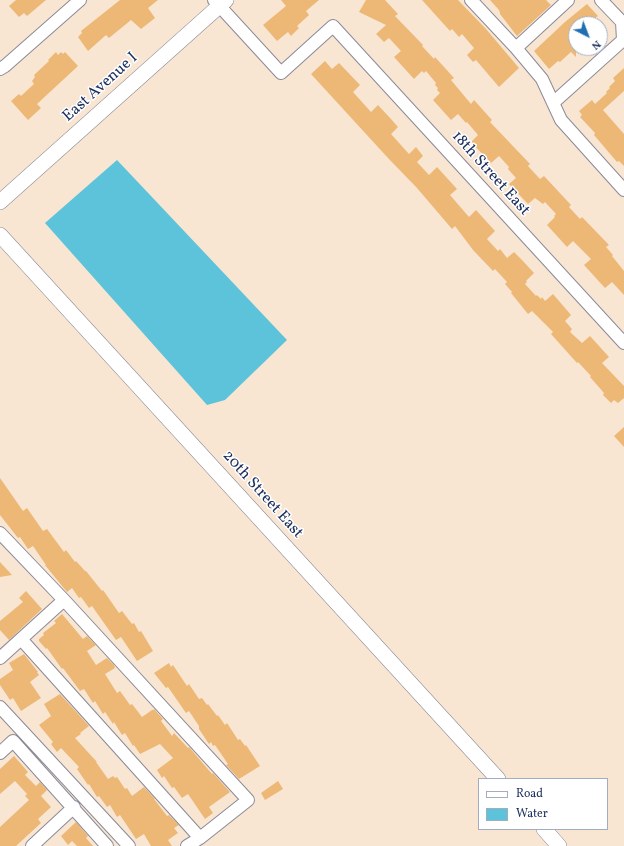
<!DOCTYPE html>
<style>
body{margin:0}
#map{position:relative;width:624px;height:846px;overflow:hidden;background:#f8e6d2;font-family:Vollkorn,serif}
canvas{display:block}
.legend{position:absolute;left:478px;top:778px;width:130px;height:52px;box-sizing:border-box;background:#fff;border:1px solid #a4acbf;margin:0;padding:5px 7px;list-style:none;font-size:12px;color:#1b2f5e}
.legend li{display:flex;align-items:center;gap:8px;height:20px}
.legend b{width:20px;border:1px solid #a4acbf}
.north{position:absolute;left:568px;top:16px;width:40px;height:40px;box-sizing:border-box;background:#fff;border:1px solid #a4acbf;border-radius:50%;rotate:138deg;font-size:11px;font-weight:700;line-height:16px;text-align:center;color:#1b2f5e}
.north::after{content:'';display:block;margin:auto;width:14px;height:18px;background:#1f6fb2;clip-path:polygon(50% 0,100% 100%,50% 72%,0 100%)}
</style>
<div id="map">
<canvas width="624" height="846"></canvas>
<ul class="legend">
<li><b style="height:5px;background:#fff"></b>Road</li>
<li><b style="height:11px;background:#5dc3da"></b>Water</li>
</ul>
<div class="north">N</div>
</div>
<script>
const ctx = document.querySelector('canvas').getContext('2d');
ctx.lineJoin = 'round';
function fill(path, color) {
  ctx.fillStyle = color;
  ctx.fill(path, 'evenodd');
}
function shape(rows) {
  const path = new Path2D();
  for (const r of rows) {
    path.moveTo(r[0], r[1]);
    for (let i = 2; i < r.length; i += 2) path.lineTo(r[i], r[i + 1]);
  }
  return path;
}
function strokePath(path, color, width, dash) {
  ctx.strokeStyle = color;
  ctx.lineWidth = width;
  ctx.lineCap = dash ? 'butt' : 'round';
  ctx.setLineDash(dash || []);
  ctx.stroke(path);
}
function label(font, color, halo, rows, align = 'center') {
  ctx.font = font + ' Vollkorn,serif';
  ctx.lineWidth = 3;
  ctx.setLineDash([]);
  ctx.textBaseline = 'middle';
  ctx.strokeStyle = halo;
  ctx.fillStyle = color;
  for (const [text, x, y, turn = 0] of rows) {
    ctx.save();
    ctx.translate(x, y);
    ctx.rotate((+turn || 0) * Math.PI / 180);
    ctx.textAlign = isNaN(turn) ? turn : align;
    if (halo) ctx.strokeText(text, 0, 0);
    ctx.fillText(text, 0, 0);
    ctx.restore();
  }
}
fill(shape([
 [117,160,287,340,225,400,207,405,45,223]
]), '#5dc3da');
fill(shape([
 [16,0,46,0,27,16,24,13,19,17,9,6],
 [120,0,158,0,148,8,155,18,141,29,131,20,109,38,106,35,88,51,78,37,82,33,81,31],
 [281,0,319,0,306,11,309,15,297,26,299,28,291,36,288,32,277,41,263,25,286,6],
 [366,0,385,0,398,14,395,16,423,45,422,46,434,59,435,57,454,78,451,80,471,104,474,100,492,120,490,122,530,164,528,166,540,179,544,176,571,205,569,207,580,219,582,217,609,245,606,247,613,255,612,256,624,271,624,295,612,282,605,288,584,265,591,259,573,241,567,247,547,225,555,217,554,216,556,214,545,202,543,204,535,198,528,204,509,184,516,178,508,169,509,167,499,156,491,163,471,142,478,135,467,122,466,123,458,114,451,120,433,100,440,93,437,90,438,88,435,85,436,83,426,71,424,73,422,71,414,79,394,57,401,51,389,38,384,42,376,34,386,25,359,12],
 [422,0,458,0,486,29,519,68,499,87,476,60,473,62,467,55,474,48,462,34,459,37,452,29,450,31],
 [490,0,546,0,551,5,517,36,500,14,500,13,499,10],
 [587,4,598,16,595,18,600,24,576,24,576,57,571,52,560,62,558,61,549,69,534,51,565,22],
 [56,52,58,55,61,52,63,54,65,52,78,66,37,104,41,108,28,120,11,101,19,94,21,96,34,84,32,81,35,77,34,75,49,61,48,60],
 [325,61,332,69,339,63,360,85,353,92,371,112,378,105,391,119,398,127,391,134,409,154,416,147,423,156,417,162,429,175,437,167,457,189,450,195,469,217,476,210,495,231,487,239,498,251,500,249,507,258,514,252,522,260,534,273,526,281,527,282,525,284,536,296,537,295,541,299,542,297,545,301,553,294,571,315,565,321,572,329,570,332,582,343,590,336,609,357,602,363,624,386,624,398,618,403,614,400,611,403,603,395,604,393,590,377,591,376,578,362,577,363,551,334,553,332,532,311,528,314,511,293,512,292,505,284,507,282,495,269,493,271,473,250,455,226,452,229,417,188,388,158,311,74],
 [624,68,624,91,603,110,624,134,624,166,619,161,617,162,594,135,595,133,580,117,582,115,579,111,592,100,595,104,607,93,606,92,610,88,609,87,615,81,613,78],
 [624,427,624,447,614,436],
 [0,478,23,511,27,508,43,531,47,529,64,552,66,550,75,562,76,561,85,571,86,571,102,591,103,590,119,613,122,611,132,624,134,623,139,632,141,631,153,651,137,661,121,637,116,640,92,606,89,608,81,597,79,598,72,588,67,592,45,565,46,565,33,546,28,549,20,537,18,538,0,515],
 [0,562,12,575,0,577],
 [26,591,42,609,9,640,0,630,0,621,23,602,19,598],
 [62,614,83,639,87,636,96,645,87,651,96,665,107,658,114,665,115,668,105,674,117,693,120,691,130,705,132,704,142,717,152,710,153,710,154,709,163,719,161,721,172,736,174,733,188,748,189,747,212,774,213,773,230,792,209,807,213,813,205,819,188,794,182,798,174,787,172,788,164,776,162,778,157,770,173,758,160,744,140,754,134,745,133,746,125,733,122,735,114,722,113,724,105,712,103,714,95,701,93,703,84,689,80,691,63,668,62,669,47,648,46,649,39,641,39,639,44,635,43,633,56,623,54,621],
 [24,654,38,672,37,672,39,675,30,682,41,698,21,711,13,698,10,700,0,685,0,679,13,670,9,663],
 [169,663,171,667,173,665,187,686,189,684,199,699,202,698,207,705,208,704,217,716,218,715,225,725,227,723,238,740,240,739,245,746,246,745,260,766,239,779,227,766,226,765,228,764,215,745,213,746,211,742,209,744,199,729,199,726,189,711,186,713,168,687,166,688,154,673],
 [60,694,89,726,80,733,81,734,75,738,97,762,96,762,108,779,113,776,115,778,117,777,125,789,127,788,132,796,144,787,155,799,154,799,167,816,169,815,179,825,174,828,178,833,168,840,172,846,151,846,144,834,136,839,120,815,117,817,110,805,107,807,99,796,97,797,89,784,88,785,77,769,79,767,61,748,57,752,51,744,53,742,39,725,51,716,44,704],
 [14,756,28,772,25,775,36,786,40,782,47,790,41,796,51,807,38,819,41,823,16,846,0,846,0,827,29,800,25,796,27,794,15,781,0,794,0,769],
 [278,781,283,789,265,800,261,793],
 [76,822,88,836,86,838,93,846,77,846,72,841,68,845,61,836]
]), '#edb776');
const minor = shape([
 [214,0,281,73,333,26,624,343],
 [471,0,516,48,542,79,561,120,624,190],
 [516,48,568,0],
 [0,69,5,66,80,0],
 [553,103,623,40,622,22,601,0],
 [0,533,64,600,248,800,200,838,187,846],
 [21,639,200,838],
 [0,658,64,600],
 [0,707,129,846],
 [0,753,13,741,107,846],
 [32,846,74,807]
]);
const major = shape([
 [0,202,226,0],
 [0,235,498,779],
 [544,829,559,846]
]);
strokePath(minor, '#8a8a98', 14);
strokePath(major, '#8a8a98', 16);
strokePath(minor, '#fff', 12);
strokePath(major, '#fff', 15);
label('16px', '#1b2f5e', '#fff', [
 ["East Avenue I",101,88,-42],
 ["18th Street East",490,174,48],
 ["20th Street East",262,495,48]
]);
</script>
